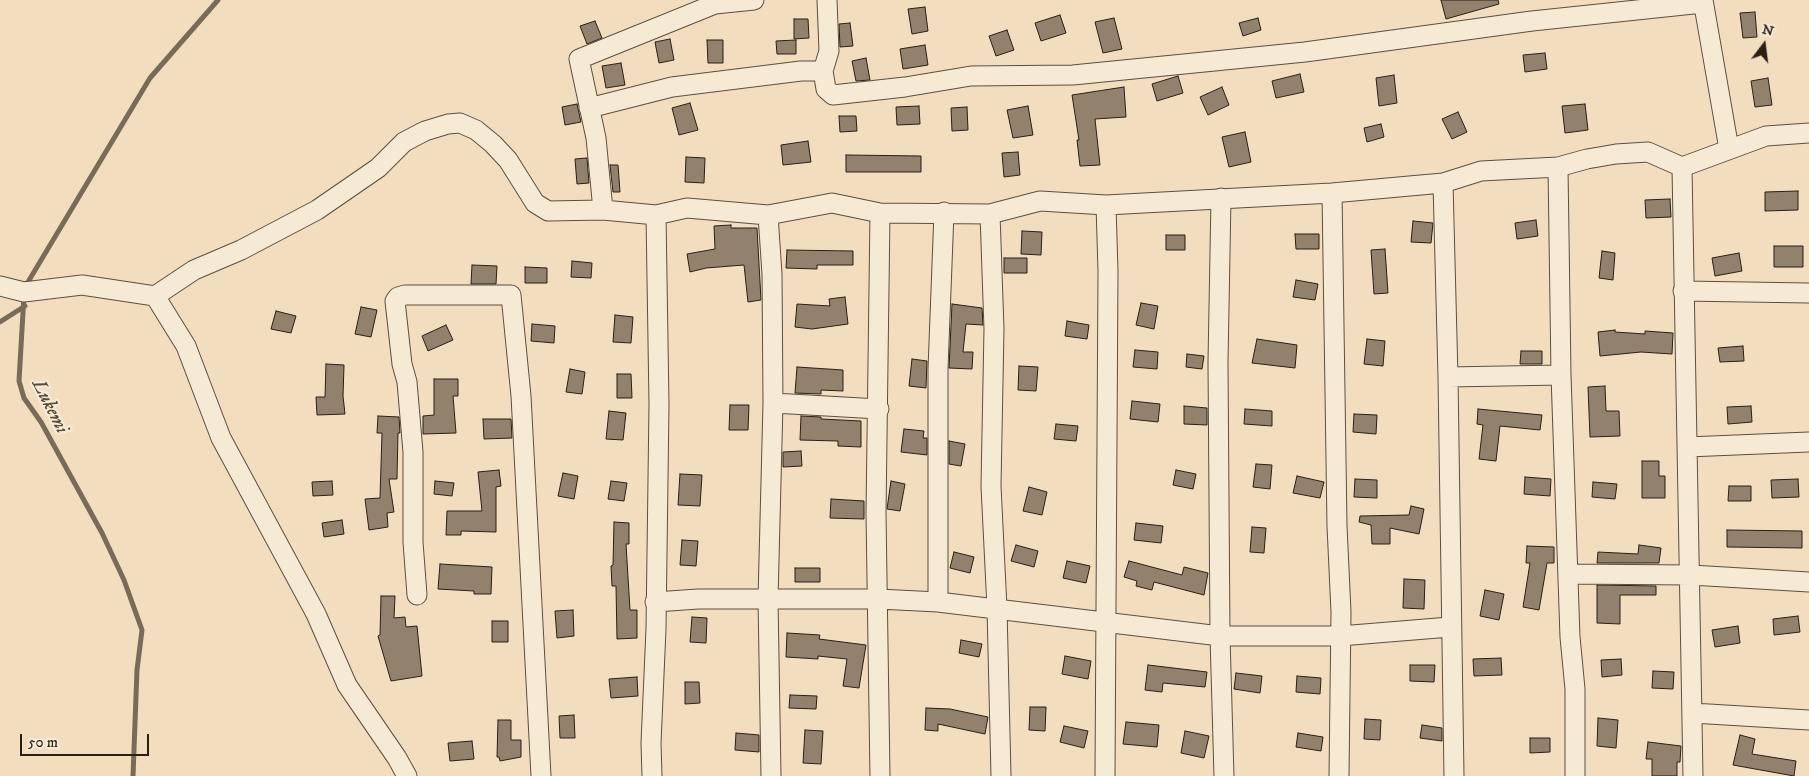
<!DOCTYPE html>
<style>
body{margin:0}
#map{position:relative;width:1809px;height:776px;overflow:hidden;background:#f2debf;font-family:"IM FELL DW Pica",serif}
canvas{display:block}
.north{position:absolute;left:1739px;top:20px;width:50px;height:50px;-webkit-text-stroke:4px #f7ead5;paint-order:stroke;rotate:15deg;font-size:14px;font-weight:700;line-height:20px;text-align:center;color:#291f15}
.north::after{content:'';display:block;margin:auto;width:18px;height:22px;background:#291f15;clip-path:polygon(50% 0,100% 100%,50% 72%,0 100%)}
.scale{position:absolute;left:20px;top:734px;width:129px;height:22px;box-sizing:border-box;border:2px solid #291f15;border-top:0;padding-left:6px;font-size:15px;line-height:18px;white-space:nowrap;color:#291f15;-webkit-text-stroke:4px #f7ead5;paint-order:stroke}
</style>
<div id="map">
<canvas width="1809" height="776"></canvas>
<div class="north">N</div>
<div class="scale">50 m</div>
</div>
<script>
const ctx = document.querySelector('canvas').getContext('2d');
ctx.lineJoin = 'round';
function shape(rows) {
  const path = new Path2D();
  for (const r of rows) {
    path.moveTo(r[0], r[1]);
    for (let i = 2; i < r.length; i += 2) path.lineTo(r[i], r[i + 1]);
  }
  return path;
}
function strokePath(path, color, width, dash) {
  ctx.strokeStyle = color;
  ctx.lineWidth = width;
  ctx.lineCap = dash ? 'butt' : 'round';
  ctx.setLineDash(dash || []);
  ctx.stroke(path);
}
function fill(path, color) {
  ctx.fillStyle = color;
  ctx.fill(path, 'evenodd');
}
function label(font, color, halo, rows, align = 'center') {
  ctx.font = font + ' "IM FELL DW Pica",serif';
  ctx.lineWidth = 4.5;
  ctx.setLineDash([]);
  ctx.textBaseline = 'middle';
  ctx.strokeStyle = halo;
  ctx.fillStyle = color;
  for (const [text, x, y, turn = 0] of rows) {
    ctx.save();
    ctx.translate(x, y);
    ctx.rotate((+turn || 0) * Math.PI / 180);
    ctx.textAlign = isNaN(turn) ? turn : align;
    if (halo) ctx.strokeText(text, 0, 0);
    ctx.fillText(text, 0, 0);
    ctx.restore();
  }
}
strokePath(shape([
 [25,287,150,78,218,0],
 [24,295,19,381,24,398,41,422,102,533,124,580,142,630,137,670,133,776],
 [0,322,25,306]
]), '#796b58', 5);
const building = shape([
 [1441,0,1498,0,1499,4,1446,19,1441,0],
 [925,7,928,31,912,34,908,9,925,7],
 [1755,12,1757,37,1743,38,1740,13,1755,12],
 [1060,15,1066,33,1041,41,1035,23,1060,15],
 [1114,18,1122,49,1103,53,1095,22,1114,18],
 [1258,18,1261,30,1243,36,1239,23,1258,18],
 [794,19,808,19,809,38,794,39,794,19],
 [595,21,602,38,587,44,580,26,595,21],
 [850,23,853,46,840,47,839,24,850,23],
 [1007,30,1014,50,996,56,989,36,1007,30],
 [670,39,674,60,659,63,655,42,670,39],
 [707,40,723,40,723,63,708,63,707,40],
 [796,40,796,54,777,54,776,41,796,40],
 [925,45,928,65,903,69,900,49,925,45],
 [1545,53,1547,69,1525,72,1523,55,1545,53],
 [866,58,870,80,856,81,852,61,866,58],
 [621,63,625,85,606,88,602,66,621,63],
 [1300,74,1304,92,1276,98,1272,81,1300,74],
 [1394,75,1397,103,1379,106,1376,78,1394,75],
 [1178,76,1183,93,1157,101,1152,84,1178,76],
 [1768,78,1772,105,1755,107,1751,81,1768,78],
 [1124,87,1126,117,1095,119,1100,165,1080,166,1077,140,1079,140,1072,95,1124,87],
 [1222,87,1229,105,1208,115,1200,97,1222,87],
 [690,103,698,130,679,135,672,108,690,103],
 [577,104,581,122,565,125,562,107,577,104],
 [1585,104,1588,130,1565,133,1562,106,1585,104],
 [919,106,920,124,897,125,896,107,919,106],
 [1028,106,1033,135,1013,138,1007,110,1028,106],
 [967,107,968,130,952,131,951,108,967,107],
 [1458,112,1467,132,1452,139,1442,119,1458,112],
 [839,116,856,116,857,131,840,132,839,116],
 [1381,124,1384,137,1367,142,1364,128,1381,124],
 [1245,132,1251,162,1229,167,1222,137,1245,132],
 [808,141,811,162,783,165,781,145,808,141],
 [1018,152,1020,175,1004,177,1002,153,1018,152],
 [846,155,921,156,921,172,846,172,846,155],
 [686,157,705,158,704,183,685,182,686,157],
 [587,158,589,183,577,184,575,159,587,158],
 [610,165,618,165,620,192,613,192,610,165],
 [1798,191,1798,210,1765,211,1765,192,1798,191],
 [1670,199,1671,217,1646,218,1645,200,1670,199],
 [1536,220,1538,236,1517,239,1515,223,1536,220],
 [1413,221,1433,223,1431,243,1411,242,1413,221],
 [731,225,731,228,757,228,761,300,748,302,744,265,706,268,690,272,687,254,715,249,714,226,731,225],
 [1022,231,1042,232,1041,255,1021,254,1022,231],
 [1295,234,1319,234,1319,249,1296,249,1295,234],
 [1166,235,1185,235,1185,250,1166,250,1166,235],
 [1774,246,1803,246,1803,267,1774,267,1774,246],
 [1385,249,1388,293,1374,294,1371,250,1385,249],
 [787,250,853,251,853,265,817,265,817,269,786,268,787,250],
 [1602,251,1615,253,1613,280,1599,278,1602,251],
 [1739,253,1742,271,1715,276,1712,258,1739,253],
 [1004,258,1027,258,1027,273,1004,273,1004,258],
 [572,261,592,263,591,278,571,277,572,261],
 [472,265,497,266,496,284,471,284,472,265],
 [525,267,547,268,547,283,525,283,525,267],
 [1296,280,1318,284,1315,300,1293,297,1296,280],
 [845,297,848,324,812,329,795,327,797,304,830,306,829,299,845,297],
 [1141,303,1158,306,1154,329,1136,325,1141,303],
 [952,304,982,308,983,325,966,324,963,352,973,352,972,369,949,368,952,304],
 [361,307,377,310,371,337,355,334,361,307],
 [276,311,296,316,291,333,271,329,276,311],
 [615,315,633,317,631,343,613,342,615,315],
 [1067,321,1089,325,1087,339,1065,336,1067,321],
 [532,324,555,326,554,343,531,341,532,324],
 [446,325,453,340,428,351,422,336,446,325],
 [1615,330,1615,332,1645,334,1645,331,1673,333,1672,354,1641,352,1600,356,1598,332,1615,330],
 [1257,339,1297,345,1295,368,1252,363,1257,339],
 [1367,339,1385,341,1383,366,1364,364,1367,339],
 [1743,346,1744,361,1720,362,1718,348,1743,346],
 [1135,350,1158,352,1157,369,1133,367,1135,350],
 [1521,351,1542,351,1542,364,1520,364,1521,351],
 [1187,354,1204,356,1202,369,1186,367,1187,354],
 [912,359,927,361,926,388,909,386,912,359],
 [326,364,344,365,343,396,345,414,317,415,316,397,325,397,326,364],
 [1019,366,1038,367,1036,391,1018,390,1019,366],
 [797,367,843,370,843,391,821,390,821,394,795,393,797,367],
 [570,369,585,372,582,394,566,392,570,369],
 [617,374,631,374,632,398,617,398,617,374],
 [434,379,458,379,458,396,453,396,456,433,423,434,423,416,434,415,434,379],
 [1605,386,1606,411,1619,411,1620,436,1590,437,1588,387,1605,386],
 [1132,401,1160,404,1158,422,1130,419,1132,401],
 [730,405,749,405,748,430,729,430,730,405],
 [1184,406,1207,408,1207,425,1184,424,1184,406],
 [1751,406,1752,422,1728,424,1727,407,1751,406],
 [1245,409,1272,411,1272,426,1244,424,1245,409],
 [1478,409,1542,415,1540,430,1500,426,1496,461,1479,459,1483,425,1477,424,1478,409],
 [609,411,626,413,623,440,606,439,609,411],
 [1354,414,1377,415,1376,434,1353,432,1354,414],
 [378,416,399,417,400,433,398,433,397,479,389,479,394,512,387,513,388,527,369,530,365,499,380,498,382,433,377,433,378,416],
 [801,416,821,417,821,419,861,421,861,447,838,446,838,441,800,440,801,416],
 [483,419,511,419,512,438,484,439,483,419],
 [1056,424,1078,426,1076,441,1054,439,1056,424],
 [904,429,924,431,923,438,927,438,927,455,901,452,904,429],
 [949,441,965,444,961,466,949,464,949,441],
 [801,451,802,466,783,467,783,452,801,451],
 [1642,461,1659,461,1659,476,1665,476,1665,498,1642,498,1642,461],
 [1256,464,1272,465,1270,489,1253,487,1256,464],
 [499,470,501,486,496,487,496,532,461,531,461,535,446,535,447,511,482,511,478,472,499,470],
 [1176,470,1196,474,1193,489,1173,485,1176,470],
 [563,473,578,476,574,499,558,496,563,473],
 [680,474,702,475,700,506,678,505,680,474],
 [1297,476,1324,482,1320,498,1293,493,1297,476],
 [1525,477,1551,479,1550,496,1524,494,1525,477],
 [1355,479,1377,480,1377,498,1354,497,1355,479],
 [1798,479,1799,497,1772,498,1771,480,1798,479],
 [332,481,333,495,313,496,312,482,332,481],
 [435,481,454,483,452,496,434,494,435,481],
 [611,481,627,483,624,501,608,499,611,481],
 [891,481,905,484,900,511,887,509,891,481],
 [1593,482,1617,484,1615,499,1592,497,1593,482],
 [1729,486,1751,486,1751,501,1728,501,1729,486],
 [1029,487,1047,492,1042,515,1023,511,1029,487],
 [831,499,864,501,864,519,830,518,831,499],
 [1411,506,1424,509,1419,534,1390,528,1390,544,1372,544,1371,525,1359,522,1360,516,1409,515,1411,506],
 [342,520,344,534,324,537,322,523,342,520],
 [614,522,629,523,629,544,626,544,630,610,637,610,637,638,617,639,616,586,612,586,611,566,613,565,614,522],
 [1136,523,1163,526,1161,543,1134,540,1136,523],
 [1252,527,1266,528,1264,553,1250,552,1252,527],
 [1727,530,1802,531,1802,548,1727,547,1727,530],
 [682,540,698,541,696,566,680,565,682,540],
 [1016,545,1038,551,1034,567,1011,561,1016,545],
 [1639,545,1661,548,1659,563,1597,563,1598,552,1638,554,1639,545],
 [1527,546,1554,547,1554,563,1547,563,1539,610,1523,607,1530,563,1526,563,1527,546],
 [954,552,974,557,970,573,950,568,954,552],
 [1067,561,1090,566,1086,583,1063,578,1067,561],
 [1129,561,1182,575,1184,567,1208,573,1204,595,1154,582,1152,590,1136,586,1137,581,1124,577,1129,561],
 [440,564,492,567,491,594,474,594,474,591,438,589,440,564],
 [795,568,820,568,820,582,795,582,795,568],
 [1404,579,1425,580,1424,609,1403,608,1404,579],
 [1597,585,1656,586,1656,595,1620,595,1620,624,1597,623,1597,585],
 [1485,590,1504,594,1499,620,1480,616,1485,590],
 [381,596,395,596,394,618,405,617,406,627,417,626,422,676,391,681,378,636,380,635,381,596],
 [573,610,574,636,557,638,555,611,573,610],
 [1798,616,1800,632,1774,635,1773,619,1798,616],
 [692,617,707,618,706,643,690,642,692,617],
 [492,621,508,621,508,642,492,642,492,621],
 [1738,626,1740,643,1715,647,1712,630,1738,626],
 [787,633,820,635,819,639,866,645,859,688,843,686,847,659,818,656,818,659,786,657,787,633],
 [961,640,982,644,979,657,959,653,961,640],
 [1065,656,1091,661,1088,679,1062,674,1065,656],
 [1501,658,1502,675,1474,676,1473,659,1501,658],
 [1621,659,1622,675,1602,677,1601,660,1621,659],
 [1148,665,1207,672,1205,687,1163,683,1162,692,1145,690,1148,665],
 [1410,665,1435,665,1434,682,1410,681,1410,665],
 [1653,671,1674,672,1673,689,1652,688,1653,671],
 [1236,673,1262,676,1260,693,1234,689,1236,673],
 [1297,676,1321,678,1320,694,1296,692,1297,676],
 [637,677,638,696,611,698,609,679,637,677],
 [685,682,699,682,700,703,685,704,685,682],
 [790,695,817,696,816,709,789,708,790,695],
 [1030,707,1046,707,1045,731,1029,730,1030,707],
 [926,708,950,709,988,717,985,734,938,724,938,731,925,730,926,708],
 [574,715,575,738,560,738,559,716,574,715],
 [1598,718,1618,720,1616,748,1597,746,1598,718],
 [1365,719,1381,720,1380,740,1364,739,1365,719],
 [498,720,511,720,511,740,521,740,521,757,500,761,499,757,497,757,498,720],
 [1126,722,1159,725,1157,747,1123,744,1126,722],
 [1422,725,1442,728,1442,741,1420,738,1422,725],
 [1064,726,1088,731,1084,748,1060,742,1064,726],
 [805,730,823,731,821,764,803,763,805,730],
 [1185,731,1209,736,1204,758,1181,753,1185,731],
 [736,733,759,735,759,752,735,750,736,733],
 [1298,733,1323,737,1321,751,1296,747,1298,733],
 [1740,735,1755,739,1752,754,1796,761,1794,776,1733,765,1740,735],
 [1530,738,1550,738,1550,752,1530,753,1530,738],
 [472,741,474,759,450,761,448,743,472,741],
 [1648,742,1681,746,1680,762,1677,762,1677,776,1652,776,1652,759,1646,759,1648,742]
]);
fill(building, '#92826d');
strokePath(building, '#291f15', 1);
const minor = shape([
 [827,0,829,51,823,71,826,89,833,95,905,87,971,76,1073,75,1305,52,1532,21,1703,3],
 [1703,0,1729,149],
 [589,108,672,87,801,71,823,71],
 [1558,167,1561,375,1570,637,1575,689,1575,776],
 [1682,167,1693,776],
 [1443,183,1448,377,1454,776],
 [1332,193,1337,526,1341,612,1339,776],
 [1221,198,1218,362,1220,636,1224,776],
 [603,210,596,138,579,59,715,4,754,0],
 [880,213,876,513,880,776],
 [990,214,994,329,991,486,997,608,1001,776],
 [768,215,772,274,773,403,768,599,771,776],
 [0,286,24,292,82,285,155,296,186,346,221,438,316,614,347,685,397,758,407,776],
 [1683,291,1809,293],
 [155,296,194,270,241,250,317,210,378,168,404,142,425,131,448,124,460,123,476,130,493,144,508,160,535,203,548,211,603,210,656,215,687,208,768,215,832,203,880,213,990,214,1040,201,1106,205,1332,193,1443,183,1481,171,1558,167,1587,159,1616,154,1648,152,1682,167,1766,136,1809,133],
 [1448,377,1561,375],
 [773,403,879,409],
 [1687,447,1809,442],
 [1568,574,1691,575,1809,582],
 [417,595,413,542,413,452,407,382,402,364,395,301,398,297,405,295,511,295,521,396,541,776],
 [655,602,698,599,878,599,938,602,1220,636,1340,636,1450,627],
 [938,602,938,369,944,212],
 [1692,713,1809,720],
 [652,776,651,743,656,629,659,404,656,215],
 [1105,776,1108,271,1106,205]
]);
strokePath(minor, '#5b4f40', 21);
strokePath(minor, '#f7ead5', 19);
label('italic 19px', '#584b3c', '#f7ead5', [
 ["Lukemi",49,407,63]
]);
</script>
